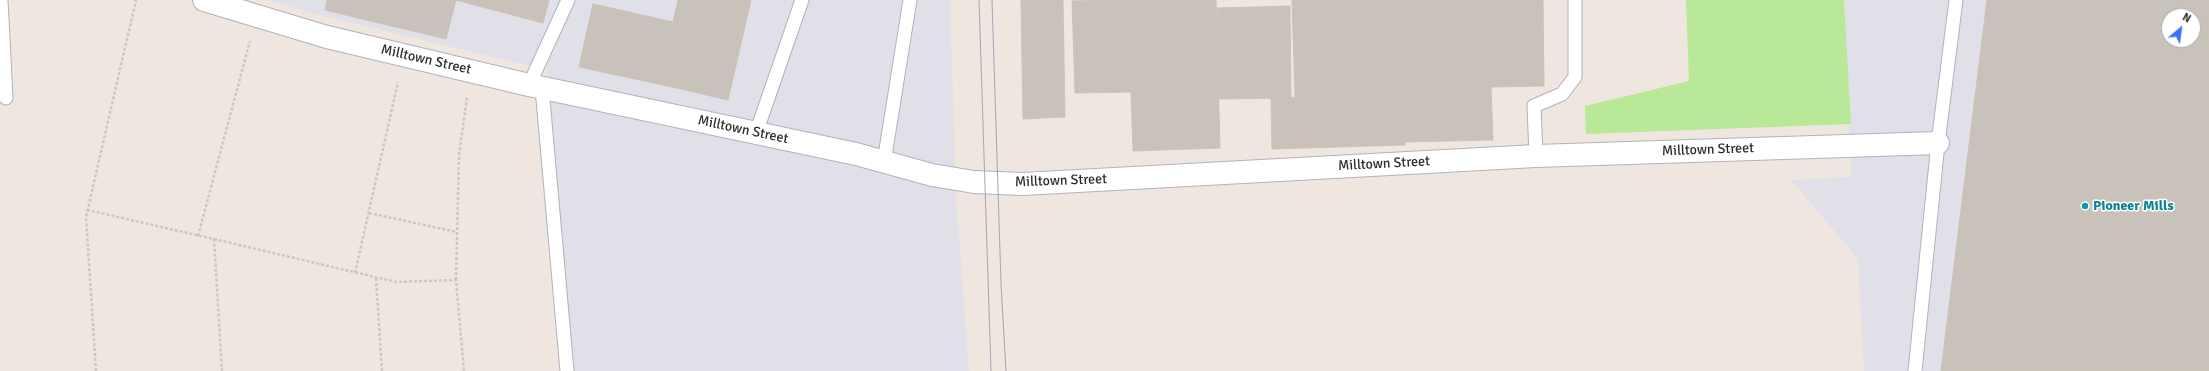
<!DOCTYPE html>
<style>
body{margin:0}
#map{position:relative;width:2209px;height:371px;overflow:hidden;background:#efe6df;font-family:Signika,sans-serif}
canvas{display:block}
.north{position:absolute;left:2161px;top:8px;width:40px;height:40px;box-sizing:border-box;background:#fff;border:1px solid #ababab;border-radius:50%;rotate:29deg;font-size:11px;font-weight:700;line-height:16px;text-align:center;color:#2d2d2d}
.north::after{content:'';display:block;margin:auto;width:14px;height:18px;background:#3b70ff;clip-path:polygon(50% 0,100% 100%,50% 72%,0 100%)}
</style>
<div id="map">
<canvas width="2209" height="371"></canvas>
<div class="north">N</div>
</div>
<script>
const ctx = document.querySelector('canvas').getContext('2d');
ctx.lineJoin = 'round';
function fill(path, color) {
  ctx.fillStyle = color;
  ctx.fill(path, 'evenodd');
}
function shape(rows) {
  const path = new Path2D();
  for (const r of rows) {
    path.moveTo(r[0], r[1]);
    for (let i = 2; i < r.length; i += 2) path.lineTo(r[i], r[i + 1]);
  }
  return path;
}
function strokePath(path, color, width, dash) {
  ctx.strokeStyle = color;
  ctx.lineWidth = width;
  ctx.lineCap = dash ? 'butt' : 'round';
  ctx.setLineDash(dash || []);
  ctx.stroke(path);
}
function label(font, color, halo, rows, align = 'center') {
  ctx.font = font + ' Signika,sans-serif';
  ctx.lineWidth = 3;
  ctx.setLineDash([]);
  ctx.textBaseline = 'middle';
  ctx.strokeStyle = halo;
  ctx.fillStyle = color;
  for (const [text, x, y, turn = 0] of rows) {
    ctx.save();
    ctx.translate(x, y);
    ctx.rotate((+turn || 0) * Math.PI / 180);
    ctx.textAlign = isNaN(turn) ? turn : align;
    if (halo) ctx.strokeText(text, 0, 0);
    ctx.fillText(text, 0, 0);
    ctx.restore();
  }
}
fill(shape([
 [267,0,950,0,956,198,969,371,572,371,547,70,323,16],
 [1844,0,2209,0,2209,371,1864,371,1858,259,1791,180,1851,177],
 [2169,16,2193,16,2193,40,2169,40]
]), '#e1dfe7');
fill(shape([
 [1686,0,1844,0,1851,124,1586,134,1585,106,1689,81]
]), '#bae899');
const building = shape([
 [327,0,456,0,446,39,325,10,327,0],
 [456,0,549,0,543,23,456,0],
 [678,0,751,0,728,100,659,84,678,0],
 [1021,0,1063,0,1065,117,1023,119,1021,0],
 [1113,0,1216,0,1220,148,1133,151,1131,92,1075,93,1072,1,1113,0],
 [1292,0,1373,0,1374,95,1295,97,1292,0],
 [1373,0,1543,0,1544,86,1491,87,1493,140,1405,142,1404,117,1380,117,1379,95,1374,95,1373,0],
 [1987,0,2209,0,2209,371,1941,371,1987,0],
 [2169,16,2193,16,2193,40,2169,40,2169,16],
 [593,4,673,22,659,84,579,67,593,4],
 [1290,6,1291,98,1219,99,1217,8,1290,6],
 [1379,95,1380,117,1404,117,1405,145,1272,149,1271,98,1379,95]
]);
fill(building, '#c8c2ba');
strokePath(building, '#cbc2b8', 1);
const service = shape([
 [1,0,6,98],
 [529,85,568,0],
 [542,88,567,371],
 [756,133,802,0],
 [1536,156,1534,106,1562,94,1575,77,1575,0],
 [884,162,910,0],
 [1915,371,1938,143,1956,0]
]);
const minor = shape([
 [204,0,327,37,529,85,856,154,932,175,974,182,1023,184,1536,156,1938,143]
]);
strokePath(service, '#afb3bd', 15);
strokePath(minor, '#afb3bd', 24);
strokePath(shape([
 [87,210,214,239,222,371],
 [369,213,457,232],
 [198,236,250,41],
 [214,239,396,282,456,280,464,371],
 [355,273,398,82],
 [376,278,382,371],
 [456,280,459,155,467,97],
 [96,371,86,217,136,0]
]), '#c8c8c8', 2.5, [3, 2]);
strokePath(service, '#fff', 13);
strokePath(minor, '#fff', 22);
strokePath(shape([
 [979,0,991,371],
 [992,0,1001,284,1006,371]
]), '#a1a6b8', 1);
for (const [x, y, r, color] of [
 [2085,206,4,"#0f9aa8"]
]) {
  const dot = new Path2D();
  dot.arc(x, y, r, 0, 2 * Math.PI);
  ctx.fillStyle = color;
  ctx.fill(dot);
  strokePath(dot, '#fff', 1.5);
}
label('14px', '#2d2d2d', '#fff', [
 ["Milltown Street",426,60,13],
 ["Milltown Street",743,130,12],
 ["Milltown Street",1708,150,-2],
 ["Milltown Street",1384,164,-3],
 ["Milltown Street",1061,181,-2]
]);
label('bold 14px', '#0d838f', '#fff', [
 ["Pioneer Mills",2093,206]
], 'left');
</script>
